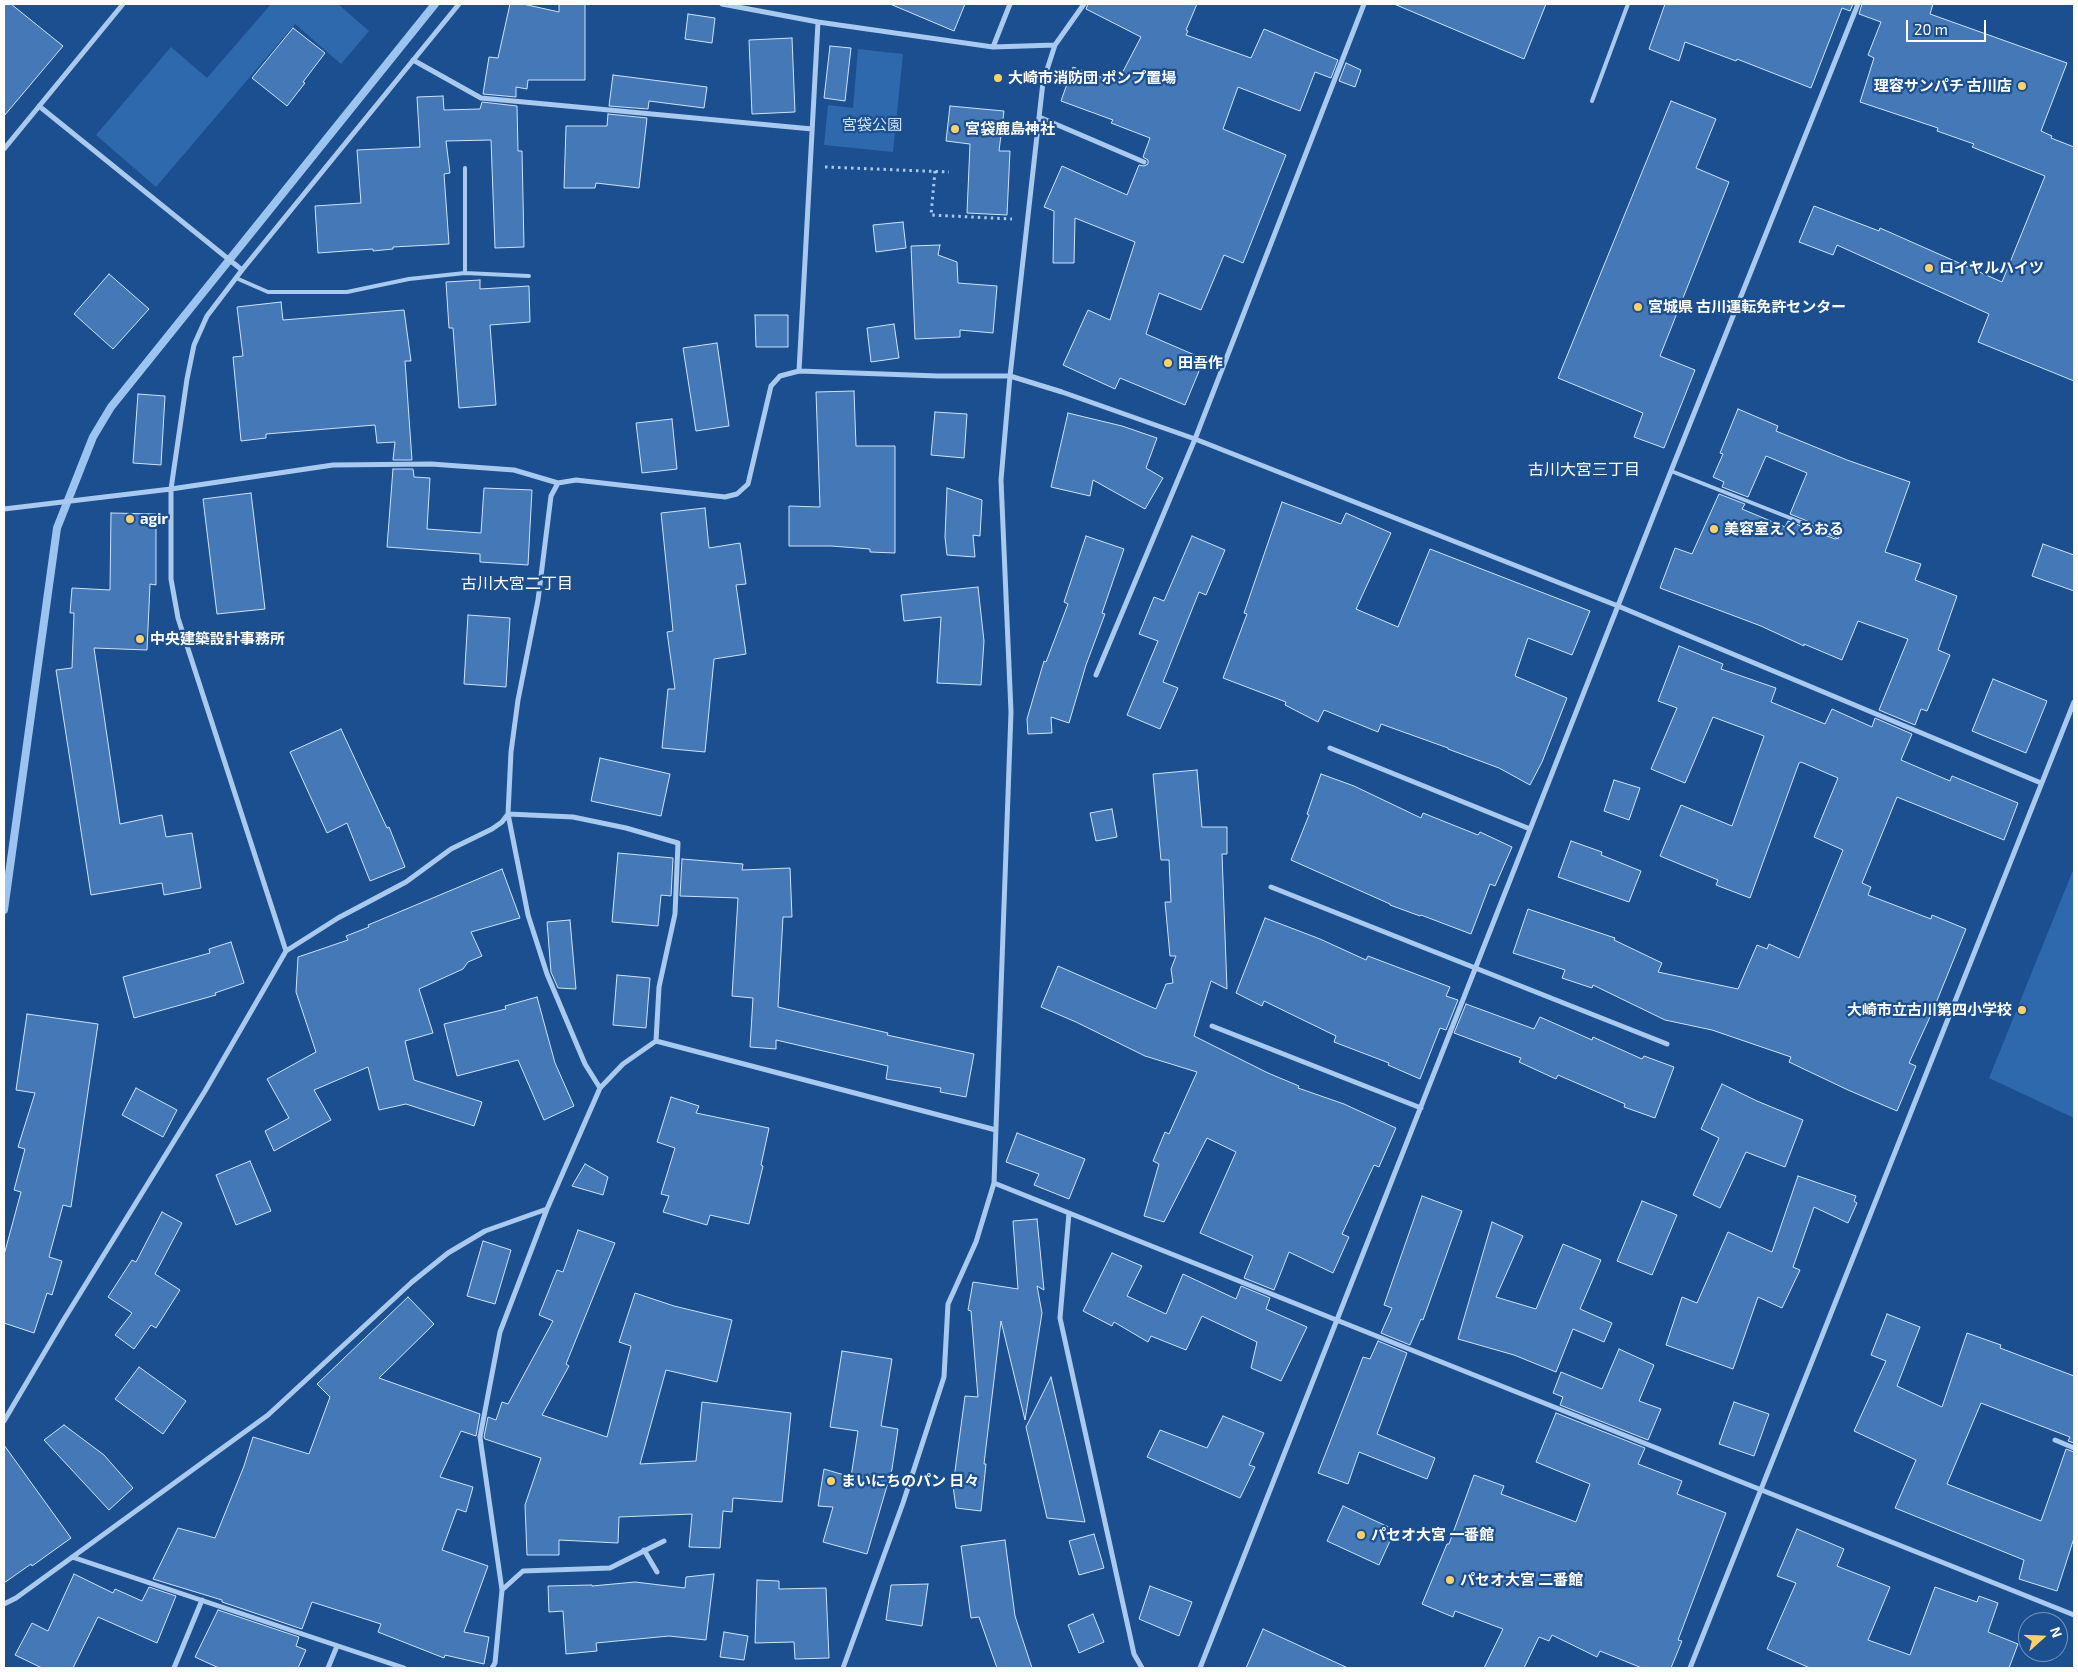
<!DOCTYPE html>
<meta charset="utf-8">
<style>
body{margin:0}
#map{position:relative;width:2078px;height:1672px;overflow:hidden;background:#1b4f8f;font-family:"Exo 2",sans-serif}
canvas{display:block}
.frame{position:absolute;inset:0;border:5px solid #fff;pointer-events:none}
.north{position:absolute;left:2018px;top:1612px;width:50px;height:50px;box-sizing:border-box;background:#1b4f8f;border:1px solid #7695bc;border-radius:50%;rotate:70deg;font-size:14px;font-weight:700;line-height:20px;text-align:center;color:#fff}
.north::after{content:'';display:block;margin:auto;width:18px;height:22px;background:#ffd166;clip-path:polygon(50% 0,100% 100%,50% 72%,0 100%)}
.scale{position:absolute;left:1906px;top:20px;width:80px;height:22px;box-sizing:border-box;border:2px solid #fff;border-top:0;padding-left:6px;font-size:15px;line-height:18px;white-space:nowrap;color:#fff;-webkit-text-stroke:4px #1b4f8f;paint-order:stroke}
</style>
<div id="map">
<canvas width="2078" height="1672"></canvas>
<div class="frame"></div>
<div class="north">N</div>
<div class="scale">20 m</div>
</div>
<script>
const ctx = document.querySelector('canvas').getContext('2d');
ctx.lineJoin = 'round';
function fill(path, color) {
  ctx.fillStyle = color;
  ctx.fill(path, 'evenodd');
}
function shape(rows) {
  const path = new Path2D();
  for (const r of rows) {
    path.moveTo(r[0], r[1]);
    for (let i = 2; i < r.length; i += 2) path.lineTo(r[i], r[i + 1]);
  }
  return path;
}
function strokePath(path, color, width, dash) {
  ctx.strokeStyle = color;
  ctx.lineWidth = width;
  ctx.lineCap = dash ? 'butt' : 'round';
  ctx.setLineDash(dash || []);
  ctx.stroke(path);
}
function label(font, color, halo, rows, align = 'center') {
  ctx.font = font + ' "Exo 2","Noto Sans JP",sans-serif';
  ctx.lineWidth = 4.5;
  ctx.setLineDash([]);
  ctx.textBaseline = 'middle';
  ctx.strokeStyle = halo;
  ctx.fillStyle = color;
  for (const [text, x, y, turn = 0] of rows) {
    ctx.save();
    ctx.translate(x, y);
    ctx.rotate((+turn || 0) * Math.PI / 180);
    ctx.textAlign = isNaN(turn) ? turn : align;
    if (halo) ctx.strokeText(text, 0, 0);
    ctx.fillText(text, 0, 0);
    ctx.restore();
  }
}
fill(shape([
 [271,4,338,4,369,31,341,64,295,24,156,187,96,135,171,47,207,78],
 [858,49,903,54,893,152,824,145,828,105,853,108],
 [2074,868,2074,1118,1989,1078]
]), '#2e69ad');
strokePath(shape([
 [4,910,57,528,93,437,111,407,435,4]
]), '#9cc4f0', 8);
const building = shape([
 [4,4,11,4,63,46,4,116,4,4],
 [510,4,523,4,559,12,559,4,585,4,585,80,528,80,527,89,516,87,516,97,483,94,489,57,498,58,510,4],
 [890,4,965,4,954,31,890,4],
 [1088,4,1197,4,1186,30,1188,31,1186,35,1251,58,1264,29,1338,60,1331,78,1315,72,1300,111,1238,87,1223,129,1286,155,1243,263,1224,255,1201,310,1159,293,1146,334,1204,359,1185,405,1120,378,1115,389,1063,365,1088,310,1110,320,1135,242,1075,218,1074,263,1053,263,1054,211,1044,207,1062,166,1127,195,1139,165,1144,166,1148,164,1148,160,1143,157,1150,138,1111,123,1113,120,1061,101,1073,67,1117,83,1141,37,1086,9,1088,4],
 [1394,4,1546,4,1524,59,1394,4],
 [1665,4,1853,4,1850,11,1842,8,1811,88,1737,59,1736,61,1685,42,1679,61,1649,49,1665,4],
 [1862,4,1933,4,1930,14,2067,63,2041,131,2052,136,2051,138,2074,147,2074,381,1978,342,1989,314,1837,245,1833,255,1799,242,1814,206,1879,231,1880,228,2002,282,2045,176,1972,147,1974,144,1937,131,1938,128,1860,102,1874,58,1868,55,1881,22,1859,14,1862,4],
 [688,14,715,18,712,43,685,39,688,14],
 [293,28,325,53,303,82,305,83,287,106,252,78,293,28],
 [792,38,795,112,752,114,749,40,792,38],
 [830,46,851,48,845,101,824,98,830,46],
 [1346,63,1361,70,1355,87,1339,81,1346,63],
 [613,75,707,87,704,108,649,101,648,109,609,106,613,75],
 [443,96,444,110,480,109,482,102,517,106,518,151,522,151,524,247,495,248,491,140,446,141,450,173,444,174,449,244,393,247,393,249,373,251,373,249,318,253,315,206,361,203,357,150,420,147,417,97,443,96],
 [1671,101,1716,119,1696,168,1729,182,1660,356,1695,370,1664,448,1634,437,1643,413,1558,378,1671,101],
 [950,106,1004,111,999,151,1010,151,1007,215,967,213,970,144,946,141,950,106],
 [608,114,647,118,639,188,596,183,595,188,564,188,566,126,607,126,608,114],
 [903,222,906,248,876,252,873,225,903,222],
 [940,245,938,255,957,262,958,283,997,286,993,333,960,330,960,337,915,339,911,246,940,245],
 [109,274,149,309,113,349,74,314,109,274],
 [480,280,480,289,529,286,530,322,490,325,496,405,459,408,453,328,449,328,446,282,480,280],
 [281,302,283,320,404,310,411,361,405,361,412,460,393,460,395,442,377,443,375,425,266,434,266,438,241,441,233,357,243,356,237,307,281,302],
 [755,315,788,315,788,347,756,347,755,315],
 [894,324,899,358,871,362,867,328,894,324],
 [717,343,729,426,696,431,683,348,717,343],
 [854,391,856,446,895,446,895,553,870,552,870,549,831,546,789,546,789,506,820,507,816,392,854,391],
 [138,394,165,396,161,465,133,463,138,394],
 [1738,409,1778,426,1776,431,1847,460,1910,482,1885,552,1921,564,1915,580,1957,596,1938,650,1950,655,1927,711,1921,709,1915,725,1879,710,1908,639,1858,621,1842,660,1804,644,1804,646,1761,626,1660,588,1675,548,1692,554,1719,494,1745,504,1742,509,1785,527,1788,521,1835,539,1839,538,1837,533,1790,514,1807,473,1766,456,1748,497,1722,487,1724,482,1713,477,1723,454,1720,453,1738,409],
 [935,412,967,414,964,458,931,455,935,412],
 [1068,413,1122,426,1157,438,1146,468,1163,478,1145,509,1093,480,1090,496,1051,487,1068,413],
 [672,419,677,469,642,473,636,423,672,419],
 [393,469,413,469,414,477,430,478,427,529,481,533,484,488,532,490,528,565,480,562,480,554,387,547,393,469],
 [947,488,982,500,980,536,973,535,975,557,947,555,945,537,947,488],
 [251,493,265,609,217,614,203,499,251,493],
 [1282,502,1341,524,1346,513,1391,533,1356,609,1398,627,1430,549,1590,611,1572,655,1528,638,1515,676,1567,698,1542,762,1530,785,1499,768,1448,749,1448,748,1381,724,1378,732,1324,710,1318,722,1285,705,1286,702,1223,678,1247,614,1244,613,1282,502],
 [705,508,709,548,740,543,746,584,736,585,746,654,714,659,705,752,662,748,668,689,675,689,667,632,673,631,661,513,705,508],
 [111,513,156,514,156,585,150,584,147,650,94,648,120,824,162,815,166,837,192,833,201,888,164,895,162,883,91,895,56,670,72,668,74,613,70,613,72,588,110,590,111,513],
 [1086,536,1124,549,1102,613,1105,614,1086,665,1069,723,1051,717,1052,733,1028,734,1027,719,1044,661,1046,662,1068,604,1064,602,1086,536],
 [1192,536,1225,550,1206,595,1199,592,1163,682,1178,688,1160,729,1127,715,1158,641,1139,634,1154,597,1164,601,1192,536],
 [2043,544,2074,555,2074,591,2032,576,2043,544],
 [978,587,984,641,981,685,937,683,941,617,904,621,901,595,978,587],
 [468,615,510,618,506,687,464,684,468,615],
 [1679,646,1723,664,1721,669,1776,688,1771,702,1825,724,1832,709,1872,727,1875,718,1912,734,1901,760,1950,781,1952,776,2018,803,2004,840,1897,797,1862,883,1871,887,1868,895,1931,919,1932,915,1966,929,1934,1008,1909,1063,1916,1066,1897,1111,1848,1090,1789,1062,1791,1057,1712,1030,1665,1020,1593,985,1592,988,1562,978,1565,970,1513,953,1528,909,1615,938,1614,940,1662,963,1658,972,1738,989,1757,945,1767,949,1769,944,1799,958,1843,850,1814,837,1838,778,1801,762,1799,763,1750,898,1716,885,1718,880,1660,856,1681,805,1732,826,1764,736,1713,717,1685,783,1651,769,1677,708,1658,701,1679,646],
 [1993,679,2047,701,2026,753,1972,731,1993,679],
 [341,729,387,828,389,827,405,867,370,881,347,823,327,833,290,752,341,729],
 [600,758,670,774,661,816,591,801,600,758],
 [1197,770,1202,827,1227,827,1227,854,1222,854,1227,989,1211,981,1194,1036,1268,1073,1299,1086,1298,1088,1344,1104,1396,1128,1379,1167,1374,1165,1342,1234,1349,1237,1333,1273,1289,1252,1274,1290,1244,1278,1253,1256,1200,1233,1236,1152,1207,1138,1164,1222,1144,1216,1159,1164,1153,1161,1165,1132,1169,1134,1197,1072,1145,1056,1076,1022,1041,1007,1058,966,1156,1009,1166,984,1173,983,1171,969,1176,956,1170,956,1165,902,1171,902,1169,860,1161,860,1153,774,1197,770],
 [1321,774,1354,786,1421,818,1423,813,1478,835,1480,832,1512,847,1495,886,1490,884,1471,934,1421,915,1420,916,1390,905,1390,904,1291,860,1309,815,1307,814,1321,774],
 [1614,780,1640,788,1629,820,1604,811,1614,780],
 [1112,809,1117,837,1096,841,1090,813,1112,809],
 [1571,841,1602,852,1601,855,1641,871,1629,902,1558,877,1571,841],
 [618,853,673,858,671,896,661,895,658,926,612,922,618,853],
 [682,859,743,864,742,870,790,868,792,917,783,917,778,1007,888,1033,887,1035,974,1054,966,1097,940,1092,941,1088,886,1079,888,1066,776,1040,776,1049,750,1047,753,998,732,996,738,898,680,896,682,859],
 [502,869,520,918,471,932,482,956,468,962,463,969,419,989,433,1033,405,1041,414,1080,482,1102,474,1126,406,1104,379,1110,368,1067,314,1090,331,1120,274,1151,265,1131,289,1118,267,1079,316,1052,296,992,298,957,348,940,346,936,369,927,368,925,502,869],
 [1265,918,1320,939,1366,960,1368,956,1450,987,1446,996,1458,1000,1446,1030,1440,1028,1420,1079,1388,1065,1389,1063,1334,1042,1336,1036,1264,1001,1262,1006,1236,993,1265,918],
 [570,920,576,989,558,988,551,972,547,922,570,920],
 [231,942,244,983,215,993,216,995,134,1018,123,977,210,953,209,949,231,942],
 [617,975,650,978,646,1028,613,1025,617,975],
 [537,997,555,1063,574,1106,544,1120,518,1060,457,1076,444,1024,506,1009,505,1006,537,997],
 [1466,1004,1534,1029,1540,1017,1592,1040,1593,1037,1642,1059,1644,1056,1674,1067,1655,1118,1624,1107,1625,1104,1558,1075,1556,1079,1519,1062,1521,1058,1454,1033,1466,1004],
 [27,1014,98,1024,71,1207,63,1205,49,1257,62,1261,52,1295,47,1293,34,1333,4,1323,4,1255,21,1192,14,1190,25,1149,18,1147,35,1093,16,1090,27,1014],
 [1722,1084,1757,1101,1803,1120,1785,1167,1746,1152,1720,1208,1693,1195,1719,1138,1701,1129,1722,1084],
 [136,1088,177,1110,163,1137,122,1115,136,1088],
 [671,1097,699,1106,696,1113,769,1128,761,1165,763,1166,749,1224,710,1215,707,1225,663,1212,669,1196,661,1194,675,1148,657,1142,671,1097],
 [1017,1133,1085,1159,1069,1199,1034,1185,1039,1174,1006,1162,1017,1133],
 [250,1161,271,1211,236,1225,216,1175,250,1161],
 [585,1164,608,1177,603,1195,572,1186,585,1164],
 [1798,1176,1856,1196,1854,1201,1857,1203,1848,1223,1814,1207,1793,1267,1800,1270,1782,1308,1758,1297,1733,1369,1666,1345,1682,1297,1697,1303,1728,1232,1772,1252,1798,1176],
 [1422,1196,1462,1211,1423,1320,1421,1319,1410,1345,1381,1333,1392,1308,1384,1305,1422,1196],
 [1642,1201,1677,1215,1652,1275,1617,1261,1642,1201],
 [162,1212,182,1223,155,1274,180,1290,156,1328,151,1325,134,1349,115,1335,132,1313,108,1297,132,1260,136,1262,162,1212],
 [1037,1219,1044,1290,1037,1286,1042,1313,1025,1420,1001,1321,984,1464,986,1464,981,1511,956,1508,953,1486,965,1396,978,1397,971,1311,968,1310,973,1282,1018,1289,1013,1221,1037,1219],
 [1492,1222,1523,1236,1496,1297,1536,1309,1563,1244,1601,1260,1580,1309,1612,1323,1604,1342,1573,1329,1556,1372,1514,1355,1458,1339,1492,1222],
 [578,1230,615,1243,566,1364,569,1366,542,1415,607,1437,631,1346,619,1342,635,1293,674,1306,732,1320,717,1382,666,1370,640,1464,696,1461,702,1402,791,1413,782,1502,733,1498,732,1512,723,1511,720,1548,689,1547,692,1514,619,1517,618,1543,559,1540,559,1555,527,1555,525,1505,541,1458,485,1439,484,1437,488,1417,496,1420,502,1402,508,1404,553,1321,539,1315,557,1270,563,1272,578,1230],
 [483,1241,511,1250,495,1304,467,1296,483,1241],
 [1112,1253,1142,1266,1127,1296,1166,1314,1183,1274,1236,1299,1241,1286,1270,1298,1266,1309,1307,1327,1281,1381,1251,1368,1257,1342,1202,1316,1186,1350,1151,1336,1148,1342,1114,1322,1112,1326,1083,1311,1112,1253],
 [408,1297,434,1324,379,1378,480,1414,476,1436,461,1431,440,1477,473,1487,466,1512,457,1509,442,1550,488,1566,464,1632,489,1637,484,1664,445,1655,444,1658,378,1632,381,1624,312,1602,302,1629,222,1602,222,1600,153,1579,178,1528,215,1538,244,1466,253,1437,309,1454,330,1397,317,1384,408,1297],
 [1887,1314,1920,1327,1897,1386,1942,1407,1967,1333,2001,1345,2000,1348,2074,1376,2074,1443,2068,1441,2070,1437,1981,1403,1947,1484,2041,1521,2066,1449,2074,1452,2074,1538,2057,1591,2019,1579,2024,1560,1895,1508,1916,1460,1854,1431,1886,1361,1871,1355,1887,1314],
 [1378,1341,1407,1353,1377,1434,1435,1458,1427,1479,1359,1452,1348,1484,1318,1473,1363,1357,1370,1359,1378,1341],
 [1619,1349,1654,1365,1639,1401,1661,1409,1648,1440,1560,1405,1563,1397,1553,1393,1561,1372,1602,1389,1619,1349],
 [842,1351,892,1359,881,1426,898,1429,892,1469,867,1554,823,1542,833,1507,818,1506,824,1469,851,1477,858,1431,830,1427,842,1351],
 [139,1367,186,1401,163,1434,115,1399,139,1367],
 [1051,1377,1085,1522,1047,1518,1026,1427,1051,1377],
 [1734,1402,1769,1414,1754,1456,1719,1444,1734,1402],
 [1556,1413,1645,1448,1638,1464,1682,1481,1677,1494,1726,1513,1678,1640,1682,1641,1671,1668,1642,1668,1600,1651,1597,1657,1552,1635,1549,1641,1539,1637,1524,1668,1484,1668,1503,1629,1455,1611,1453,1617,1422,1604,1447,1544,1449,1544,1474,1475,1504,1486,1501,1494,1576,1522,1590,1484,1536,1462,1556,1413],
 [1223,1416,1264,1433,1249,1465,1255,1467,1240,1498,1147,1457,1160,1430,1207,1448,1223,1416],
 [64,1425,104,1455,133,1488,109,1510,44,1440,64,1425],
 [4,1445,71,1538,32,1566,31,1564,4,1583,4,1445],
 [1343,1506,1395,1530,1379,1565,1327,1541,1343,1506],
 [1797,1529,1844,1549,1837,1566,1890,1587,1868,1640,1910,1655,1935,1587,1977,1602,1979,1596,1998,1603,1988,1632,2018,1644,2009,1668,1810,1668,1767,1649,1796,1583,1777,1576,1797,1529],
 [1094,1534,1104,1568,1079,1575,1069,1541,1094,1534],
 [1005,1540,1015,1616,1032,1668,997,1668,979,1617,971,1618,961,1546,1005,1540],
 [74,1574,113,1593,115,1589,142,1601,149,1587,176,1596,157,1643,98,1617,73,1668,42,1668,15,1655,32,1623,48,1631,74,1574],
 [714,1574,706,1640,669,1636,596,1643,597,1651,566,1654,563,1611,549,1612,548,1586,592,1585,592,1586,635,1582,685,1588,686,1577,714,1574],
 [757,1580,779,1581,779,1589,826,1588,829,1658,795,1659,794,1642,755,1643,757,1580],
 [928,1584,922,1626,886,1620,891,1585,928,1584],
 [1150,1586,1192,1602,1179,1636,1139,1619,1150,1586],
 [218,1610,299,1637,296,1646,306,1650,298,1668,219,1668,195,1657,218,1610],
 [1093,1614,1104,1642,1079,1653,1068,1625,1093,1614],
 [1263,1629,1348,1668,1246,1668,1263,1629],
 [724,1632,748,1636,744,1660,720,1657,724,1632]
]);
fill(building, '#4478b7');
strokePath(building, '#cfe3fa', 1);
strokePath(shape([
 [825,167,949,172],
 [935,171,931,215,1012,219]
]), '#a9c9ee', 3, [2.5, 4]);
strokePath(shape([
 [1592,101,1628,4],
 [465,273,465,168],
 [236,278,268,292,347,292,409,279,465,273,529,276],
 [1671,471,1836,536]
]), '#a9c9ee', 4);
strokePath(shape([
 [722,4,818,22,993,47,1055,45],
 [993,47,1010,4],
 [413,60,481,98,812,129],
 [39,106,242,270],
 [1039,117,1144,162],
 [4,149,123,4],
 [799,371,818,22],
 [4,509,171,489,333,465,431,464,514,470,558,483],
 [1096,675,1195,439,1364,4],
 [1330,748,1530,829],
 [1271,887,1667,1044],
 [286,951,178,618,171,579,171,489,187,379,194,345,207,316,242,270,459,4],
 [1212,1026,1421,1108],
 [600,1088,585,1064,547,974,528,915,508,814,573,817,626,828,678,843,675,914,659,987,656,1041],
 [994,1183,2074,1615],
 [1069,1213,1060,1318,1134,1654,1142,1668],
 [4,1421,63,1321,205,1091,286,951,338,918,406,882,451,849,492,829,502,822,508,814,511,752,518,700,538,600,551,496,558,483,576,480,725,497,737,494,748,484,771,386,780,376,799,371,938,376,1010,376,1062,392,1195,439,1618,606,2041,783],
 [2055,1440,2074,1448],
 [644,1550,657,1572],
 [72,1557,404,1668],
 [502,1590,523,1571,610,1568,664,1541],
 [4,1604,16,1598,268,1415,412,1282,448,1253,485,1231,547,1209],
 [174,1668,202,1600],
 [328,1668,337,1646],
 [492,1668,495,1663,502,1590,480,1437,500,1332,547,1209,600,1088,623,1064,656,1041,996,1130],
 [843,1668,903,1503,944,1377,948,1304,976,1242,994,1183,1011,712,1001,480,1010,376,1043,82,1055,45,1084,4],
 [1200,1668,1671,471,1858,4],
 [1690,1668,2074,702]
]), '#a9c9ee', 5);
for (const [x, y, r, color] of [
 [998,78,5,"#ffd166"],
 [2022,86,5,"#ffd166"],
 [955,129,5,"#ffd166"],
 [1929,268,5,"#ffd166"],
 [1638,307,5,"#ffd166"],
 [1168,363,5,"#ffd166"],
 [130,519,5,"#ffd166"],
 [1714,529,5,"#ffd166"],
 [140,639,5,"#ffd166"],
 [2022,1010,5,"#ffd166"],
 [831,1481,5,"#ffd166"],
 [1361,1535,5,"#ffd166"],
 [1450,1580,5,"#ffd166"]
]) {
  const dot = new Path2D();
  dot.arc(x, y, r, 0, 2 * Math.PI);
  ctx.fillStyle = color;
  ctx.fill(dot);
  strokePath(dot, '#1b4f8f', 2);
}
label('bold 15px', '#fff', '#1b4f8f', [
 ["大崎市消防団 ポンプ置場",1008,78],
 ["理容サンパチ 古川店",2012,86,"right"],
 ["宮袋鹿島神社",965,129],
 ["ロイヤルハイツ",1939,268],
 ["宮城県 古川運転免許センター",1648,307],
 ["田吾作",1178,363],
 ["agir",140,519],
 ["美容室えくろおる",1724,529],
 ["中央建築設計事務所",150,639],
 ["大崎市立古川第四小学校",2012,1010,"right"],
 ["まいにちのパン 日々",841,1481],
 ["パセオ大宮 一番館",1371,1535],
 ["パセオ大宮 二番館",1460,1580]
], 'left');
label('15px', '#cfe3fa', '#1b4f8f', [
 ["宮袋公園",872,125]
]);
label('16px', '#fff', '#1b4f8f', [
 ["古川大宮三丁目",1584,470],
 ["古川大宮二丁目",517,584]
]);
</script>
